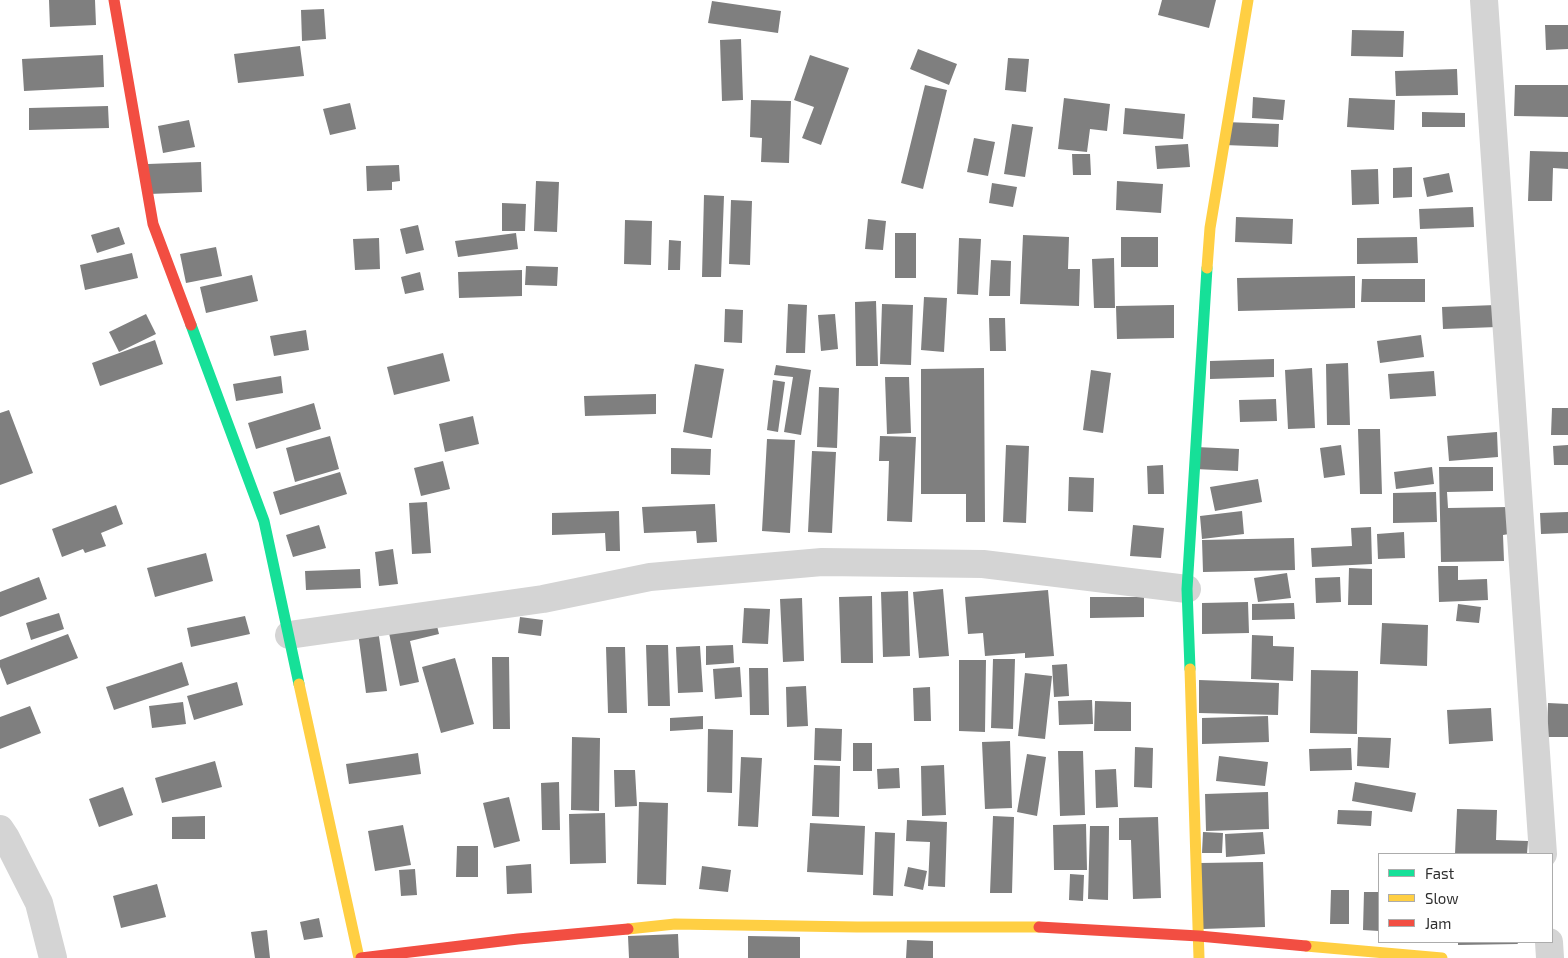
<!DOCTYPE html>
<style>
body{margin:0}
#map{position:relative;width:1568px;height:958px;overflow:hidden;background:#fff;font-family:"Exo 2",sans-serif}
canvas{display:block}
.legend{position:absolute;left:1378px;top:853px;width:175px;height:90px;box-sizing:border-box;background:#fff;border:1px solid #acacac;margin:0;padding:6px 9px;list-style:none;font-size:15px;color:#303030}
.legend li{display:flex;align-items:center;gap:10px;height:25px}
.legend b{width:25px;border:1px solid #acacac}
</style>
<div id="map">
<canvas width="1568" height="958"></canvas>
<ul class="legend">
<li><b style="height:6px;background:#16e098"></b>Fast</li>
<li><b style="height:6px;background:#ffcf43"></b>Slow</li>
<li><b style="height:6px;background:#f24e42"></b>Jam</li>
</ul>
</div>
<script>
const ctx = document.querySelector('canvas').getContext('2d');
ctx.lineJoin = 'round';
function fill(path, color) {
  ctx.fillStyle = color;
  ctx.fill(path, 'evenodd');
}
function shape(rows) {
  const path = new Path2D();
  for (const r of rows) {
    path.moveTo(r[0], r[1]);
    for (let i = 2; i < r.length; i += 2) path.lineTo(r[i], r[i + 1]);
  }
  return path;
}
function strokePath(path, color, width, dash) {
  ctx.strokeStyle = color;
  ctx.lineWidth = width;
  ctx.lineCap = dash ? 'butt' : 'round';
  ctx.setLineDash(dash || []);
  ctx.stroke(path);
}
fill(shape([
 [49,0,95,0,96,25,50,27],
 [1162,0,1216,0,1209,28,1158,15],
 [712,1,781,11,778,33,708,23],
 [324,9,326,39,302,41,301,10],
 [1545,25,1568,25,1568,49,1546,50],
 [1352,30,1404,31,1403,57,1351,56],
 [741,39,743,100,722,101,720,40],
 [300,46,304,76,238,83,234,54],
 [918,49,957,64,949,85,910,69],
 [103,55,104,87,24,91,22,59],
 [810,55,849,68,821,145,802,138,814,107,794,100],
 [1008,58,1029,59,1026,92,1005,90],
 [1457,69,1458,95,1396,96,1395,71],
 [925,85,947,90,923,189,901,183],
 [1515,85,1568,85,1568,117,1514,116],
 [1253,97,1285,100,1283,120,1252,118],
 [1064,98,1110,104,1107,131,1090,129,1087,152,1058,149],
 [1349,98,1395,100,1394,130,1347,127],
 [751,100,791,101,789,163,761,162,762,138,750,137],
 [350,103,356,129,330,135,323,109],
 [108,106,109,128,29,130,29,108],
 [1125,108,1185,114,1183,139,1123,134],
 [1422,112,1465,113,1465,127,1422,127],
 [189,120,195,147,163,153,158,126],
 [1225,122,1279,124,1278,147,1224,145],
 [1012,124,1033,127,1025,177,1004,174],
 [974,138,995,142,988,176,967,172],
 [1188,144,1190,167,1157,169,1155,146],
 [1530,151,1568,152,1568,169,1553,168,1552,201,1528,201],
 [1072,154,1090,154,1091,175,1073,175],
 [201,162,202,192,149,194,148,164],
 [399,165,400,181,392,182,392,190,367,191,366,166],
 [1412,167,1412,197,1393,198,1393,168],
 [1378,169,1379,204,1352,205,1351,170],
 [1449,173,1453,192,1427,197,1423,178],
 [536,181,559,182,557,232,534,231],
 [1117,181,1163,184,1161,213,1116,210],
 [992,183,1017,187,1013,207,989,203],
 [704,195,724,196,721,277,702,277],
 [731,200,752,201,750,265,729,264],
 [502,203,526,204,525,231,502,231],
 [1473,207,1474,227,1420,229,1419,209],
 [1236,217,1293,219,1292,244,1235,242],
 [868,219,886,221,883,250,865,249],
 [625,220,652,221,651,265,624,264],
 [418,225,424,250,406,254,400,229],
 [119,227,125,244,97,253,91,235],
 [516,233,518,249,458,257,455,241],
 [895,233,916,233,916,278,895,278],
 [1023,235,1069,237,1068,269,1080,269,1079,306,1020,304],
 [1121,237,1158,237,1158,267,1121,267],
 [1417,237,1418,263,1357,264,1357,238],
 [379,238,380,269,355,270,353,239],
 [959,238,981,239,978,295,957,294],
 [669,240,681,241,680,270,668,270],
 [216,247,222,276,186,283,180,254],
 [132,253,138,278,85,290,80,265],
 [1114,258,1115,308,1094,308,1092,259],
 [991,260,1011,261,1010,296,989,296],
 [526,266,558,267,557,286,525,285],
 [522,270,522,296,459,298,458,272],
 [420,272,424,290,405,294,401,277],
 [252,275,258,301,206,313,200,287],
 [1355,276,1355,308,1238,311,1237,278],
 [1362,279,1425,279,1425,302,1361,302],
 [924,297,947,298,944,352,921,350],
 [876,301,878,366,856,366,855,302],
 [788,304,807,305,805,353,786,353],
 [882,304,913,305,911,365,880,364],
 [1174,305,1174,338,1117,339,1116,306],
 [1496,305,1497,327,1443,329,1442,307],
 [725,309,743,310,742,343,724,342],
 [146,314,156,334,119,352,109,332],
 [835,314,838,349,821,351,818,315],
 [989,318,1005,318,1006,351,990,351],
 [306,330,309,350,274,356,270,336],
 [1421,335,1424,357,1380,363,1377,341],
 [155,340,163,364,100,386,92,363],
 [443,353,450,381,394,395,387,367],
 [1274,359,1274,377,1210,379,1210,361],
 [1348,363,1350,425,1327,425,1326,364],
 [695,364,724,369,712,438,683,432],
 [776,365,811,370,801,435,784,432,793,377,774,375],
 [984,368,985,522,966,522,966,494,921,494,921,369],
 [1312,368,1315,428,1288,429,1285,370],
 [1091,370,1111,373,1103,433,1083,430],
 [1434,371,1436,396,1390,399,1388,374],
 [281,376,283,393,236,401,233,384],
 [885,377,909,377,911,433,887,434],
 [773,380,785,382,778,432,767,430],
 [819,387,839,388,837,448,817,447],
 [656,394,656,414,585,416,584,396],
 [1276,399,1277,421,1240,422,1239,400],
 [314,403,321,429,256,449,248,423],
 [1552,408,1568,408,1568,435,1551,435],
 [9,410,33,473,0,485,0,413],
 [473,416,479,444,445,452,439,424],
 [1358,429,1380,429,1382,494,1360,494],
 [1497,432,1498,457,1449,461,1447,436],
 [330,436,339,469,295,482,286,448],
 [880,436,916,437,912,522,887,521,889,461,879,461],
 [767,439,795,440,790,533,762,531],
 [1006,445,1029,446,1026,523,1003,522],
 [1341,445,1345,475,1324,478,1320,448],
 [1568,445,1568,465,1554,465,1553,446],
 [1196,447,1239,449,1238,471,1195,469],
 [671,448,711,449,710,475,671,474],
 [812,451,836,452,832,533,808,532],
 [443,461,450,489,421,496,414,468],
 [1163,465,1164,494,1148,494,1147,466],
 [1432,467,1434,484,1396,489,1394,472],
 [1439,467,1493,467,1493,491,1447,492,1448,508,1509,507,1509,534,1503,535,1504,561,1441,562],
 [340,472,347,494,280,515,273,492],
 [1069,477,1094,478,1093,512,1068,511],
 [1258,479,1262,502,1215,511,1210,487],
 [1436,492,1437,522,1393,523,1393,493],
 [427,502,431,553,412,554,409,503],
 [715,504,717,542,697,543,696,531,644,533,642,507],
 [116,505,123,524,101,533,106,546,85,553,83,549,62,557,52,529],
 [619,511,620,551,606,551,605,533,552,535,552,513],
 [1242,511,1244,534,1202,539,1200,516],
 [1568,512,1568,533,1541,534,1540,513],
 [319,525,326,548,293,557,286,535],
 [1133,525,1164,528,1161,558,1130,556],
 [1371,527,1372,564,1312,567,1311,548,1352,546,1351,528],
 [1404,532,1405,558,1378,559,1377,534],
 [1294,538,1295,570,1203,572,1202,540],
 [393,549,398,584,379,586,375,552],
 [206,553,213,581,155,597,147,568],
 [1438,566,1458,566,1458,580,1487,579,1488,600,1439,602],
 [1349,568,1372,569,1372,605,1348,605],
 [360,569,361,588,306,590,305,571],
 [1287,573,1291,598,1258,602,1254,578],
 [39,577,47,599,0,617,0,592],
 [1340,577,1341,602,1316,603,1315,578],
 [943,589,949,656,919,658,913,592],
 [1048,590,1054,656,1025,658,1025,653,985,656,983,633,968,634,965,597],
 [908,591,910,656,883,657,881,592],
 [872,596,873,663,841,663,839,597],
 [1090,597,1144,597,1144,617,1090,618],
 [802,598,804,661,783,662,780,599],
 [1248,602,1249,633,1202,634,1202,603],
 [1294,603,1295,619,1252,620,1252,604],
 [1458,604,1481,607,1479,623,1456,621],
 [744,608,770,609,768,644,742,643],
 [59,613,64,629,31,640,26,623],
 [245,616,250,634,191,647,187,628],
 [520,617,543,620,541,636,518,633],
 [435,618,439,634,410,641,419,682,400,686,388,628],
 [377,623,387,691,366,693,357,625],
 [1382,623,1428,625,1427,666,1380,664],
 [68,634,78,658,7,685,0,667,0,660],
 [1252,635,1273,636,1273,646,1294,647,1293,681,1251,679],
 [646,645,668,645,670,706,648,706],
 [733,645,734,663,706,665,706,646],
 [700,646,703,692,678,693,676,647],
 [606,647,625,647,627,713,608,713],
 [492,657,509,657,510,729,493,729],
 [455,658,474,724,441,733,422,667],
 [993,659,1015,659,1013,729,991,728],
 [959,660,986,660,985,732,959,731],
 [182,662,189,685,114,710,106,687],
 [1067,664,1069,696,1054,697,1052,665],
 [740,667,742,697,715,699,713,669],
 [749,668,768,668,769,715,750,715],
 [1311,670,1358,671,1357,734,1310,733],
 [1025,673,1052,676,1045,739,1018,736],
 [1199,680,1279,683,1278,715,1199,713],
 [237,682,243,705,194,720,187,696],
 [806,686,808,726,787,727,786,687],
 [930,687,931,721,914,721,913,688],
 [1092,700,1093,724,1059,725,1058,701],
 [1095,701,1131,702,1131,731,1094,731],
 [183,702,186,724,152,728,149,706],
 [1548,703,1568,704,1568,737,1547,737],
 [30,706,41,733,0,749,0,717],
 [1491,708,1493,741,1449,744,1447,710],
 [703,716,703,729,670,731,670,718],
 [1268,716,1269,742,1202,744,1202,718],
 [815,728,842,729,841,761,814,760],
 [708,729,733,730,732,793,707,792],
 [572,737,600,738,599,811,571,810],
 [1358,737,1391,738,1389,768,1357,766],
 [1010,741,1012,808,985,809,982,742],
 [853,743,872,743,872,771,853,771],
 [1135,747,1153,748,1152,788,1134,787],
 [1351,748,1352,770,1310,771,1309,749],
 [1058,751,1083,751,1085,815,1060,816],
 [418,753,421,774,349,784,346,764],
 [1027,754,1046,757,1037,816,1017,812],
 [1219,756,1268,762,1265,786,1216,781],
 [741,757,762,758,758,827,738,826],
 [215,761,222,787,162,803,155,778],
 [814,765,840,766,839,817,812,816],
 [944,765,946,815,922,816,921,766],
 [899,768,900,788,878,789,877,769],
 [1116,769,1118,807,1096,808,1095,770],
 [614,770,635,770,637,806,615,807],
 [559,782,560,830,542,830,541,783],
 [1355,782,1416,793,1412,812,1352,801],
 [123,787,133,815,99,827,89,799],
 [1268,792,1269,829,1206,831,1205,794],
 [509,797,520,841,494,848,483,803],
 [639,802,668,803,666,885,637,884],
 [1457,809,1497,810,1496,840,1528,841,1527,854,1455,854],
 [1338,810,1372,811,1371,826,1337,824],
 [605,813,606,863,570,864,569,814],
 [205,816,205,839,172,839,172,817],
 [993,816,1014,817,1012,893,990,893],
 [1158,817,1161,898,1133,899,1131,840,1119,840,1119,818],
 [907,820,947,822,945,887,928,886,930,842,906,841],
 [810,823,865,826,863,875,807,872],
 [1086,824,1087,870,1054,870,1053,825],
 [403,825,411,865,375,871,368,831],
 [1090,826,1109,826,1108,900,1088,899],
 [875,832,895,833,893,896,873,895],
 [1203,832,1223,833,1222,853,1202,853],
 [1263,832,1265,854,1226,857,1225,834],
 [457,846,478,846,478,877,456,877],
 [1263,862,1265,927,1202,929,1200,863],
 [531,864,532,893,507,894,506,866],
 [702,866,731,870,728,892,699,889],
 [908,867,927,871,923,890,904,886],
 [415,869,417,895,401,896,399,870],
 [1070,874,1084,875,1083,901,1069,900],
 [157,884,166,917,121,928,113,896],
 [1331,890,1349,890,1349,924,1330,924],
 [1364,892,1379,892,1379,931,1363,930],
 [319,918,323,937,304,940,300,922],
 [267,930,270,958,255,958,251,932],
 [678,934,679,958,629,958,628,936],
 [748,936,800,937,800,958,748,958],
 [907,940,933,941,933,958,906,958],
 [1458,942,1517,942,1518,944,1458,945]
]), '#7f7f7f');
strokePath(shape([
 [1484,0,1543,854],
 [289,635,543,599,650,577,822,562,983,564,1187,589],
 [0,829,6,838,39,903,53,958],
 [1549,942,1550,958]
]), '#d4d4d4', 28);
strokePath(shape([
 [191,325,264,521,299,684],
 [1190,669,1187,589,1207,268]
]), '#16e098', 11);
strokePath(shape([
 [1207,268,1210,228,1248,0],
 [1190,669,1199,958],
 [299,684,359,958],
 [628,929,675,924,857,927,1039,927],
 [1306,946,1442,958]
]), '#ffcf43', 11);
strokePath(shape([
 [114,0,153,224,191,325],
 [1039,927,1199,936,1306,946],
 [361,958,518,939,628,929]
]), '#f24e42', 11);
</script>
